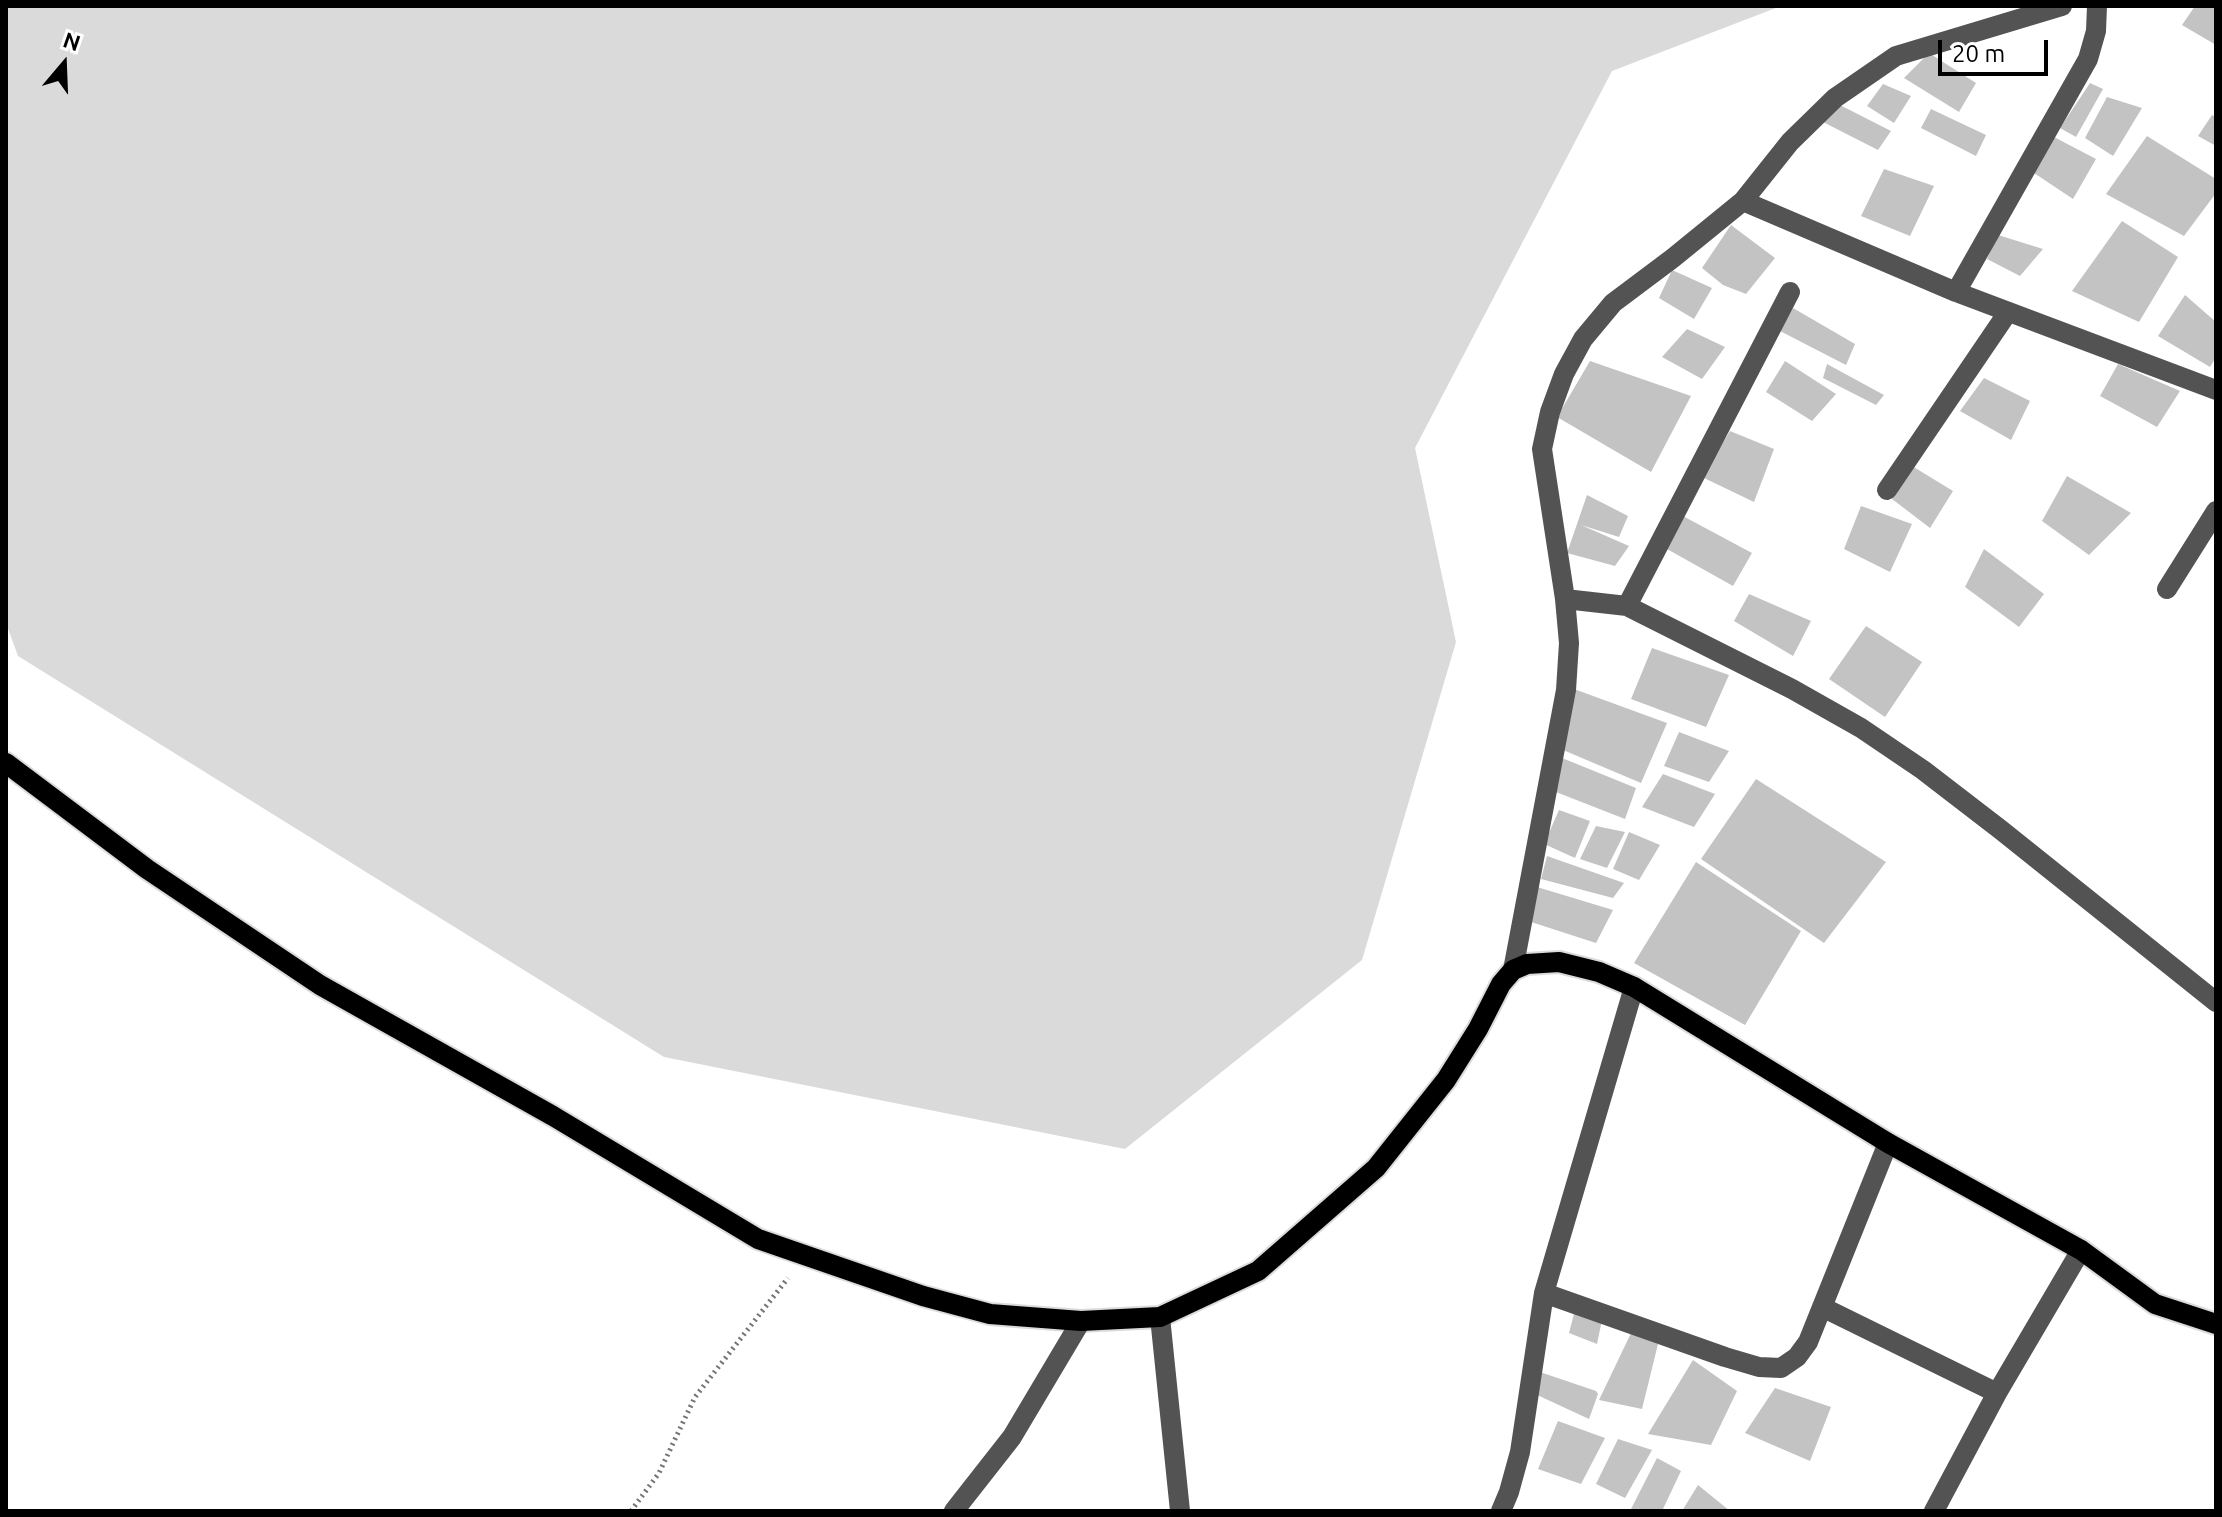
<!DOCTYPE html>
<style>
body{margin:0}
#map{position:relative;width:2222px;height:1517px;overflow:hidden;background:#fff;font-family:Ubuntu,sans-serif}
canvas{display:block}
.frame{position:absolute;inset:0;border:8px solid #000;pointer-events:none}
.north{position:absolute;left:24px;top:24px;width:80px;height:80px;-webkit-text-stroke:6px #fff;paint-order:stroke;rotate:19deg;font-size:22px;font-weight:700;line-height:32px;text-align:center;color:#000}
.north::after{content:'';display:block;margin:auto;width:28px;height:36px;background:#000;clip-path:polygon(50% 0,100% 100%,50% 72%,0 100%)}
.scale{position:absolute;left:1938px;top:40px;width:110px;height:36px;box-sizing:border-box;border:4px solid #000;border-top:0;padding-left:10px;font-size:24px;line-height:28px;white-space:nowrap;color:#000;-webkit-text-stroke:6px #fff;paint-order:stroke}
</style>
<div id="map">
<canvas width="2222" height="1517"></canvas>
<div class="frame"></div>
<div class="north">N</div>
<div class="scale">20 m</div>
</div>
<script>
const ctx = document.querySelector('canvas').getContext('2d');
ctx.lineJoin = 'round';
function fill(path, color) {
  ctx.fillStyle = color;
  ctx.fill(path, 'evenodd');
}
function shape(rows) {
  const path = new Path2D();
  for (const r of rows) {
    path.moveTo(r[0], r[1]);
    for (let i = 2; i < r.length; i += 2) path.lineTo(r[i], r[i + 1]);
  }
  return path;
}
function strokePath(path, color, width, dash) {
  ctx.strokeStyle = color;
  ctx.lineWidth = width;
  ctx.lineCap = dash ? 'butt' : 'round';
  ctx.setLineDash(dash || []);
  ctx.stroke(path);
}
fill(shape([
 [6,6,1781,6,1612,71,1415,448,1456,642,1362,960,1125,1149,664,1057,18,656,6,623]
]), '#dadada');
fill(shape([
 [2195,6,2216,6,2216,45,2182,25],
 [1929,53,1976,83,1959,112,1904,78],
 [2090,83,2103,89,2076,137,2060,128],
 [1883,84,1911,96,1894,123,1867,106],
 [2107,97,2142,108,2113,156,2085,138],
 [1838,104,1891,131,1878,150,1821,121],
 [1931,109,1986,135,1976,156,1921,128],
 [2212,115,2216,117,2216,146,2198,136],
 [2147,136,2216,179,2216,193,2184,236,2106,194],
 [2054,137,2096,159,2073,199,2031,171],
 [1884,169,1934,186,1910,236,1861,216],
 [2122,221,2178,257,2139,322,2072,291],
 [1731,225,1775,258,1746,294,1723,285,1702,268],
 [1998,235,2043,249,2020,276,1987,259],
 [1672,270,1712,288,1694,319,1659,298],
 [2185,295,2216,322,2216,357,2210,367,2158,336],
 [1793,308,1855,344,1846,365,1780,331],
 [1687,329,1725,347,1702,379,1662,357],
 [1590,361,1691,396,1651,472,1557,417],
 [1785,361,1836,394,1812,421,1766,392],
 [1827,364,1884,395,1876,405,1823,378],
 [2118,364,2180,391,2157,427,2100,396],
 [1984,378,2030,401,2011,440,1960,411],
 [1730,431,1774,449,1754,502,1702,477],
 [1912,466,1953,491,1930,528,1892,499],
 [2067,476,2131,513,2089,555,2042,521],
 [1587,495,1628,516,1619,537,1581,525,1629,546,1615,566,1567,553],
 [1861,506,1912,524,1890,572,1844,549],
 [1681,515,1752,553,1733,586,1667,549],
 [1984,549,2044,594,2019,627,1965,587],
 [1749,594,1811,621,1793,656,1734,621],
 [1866,626,1922,662,1885,717,1829,679],
 [1652,648,1729,675,1706,727,1631,699],
 [1574,689,1667,723,1641,783,1563,750],
 [1679,732,1729,751,1709,782,1664,766],
 [1562,758,1636,788,1625,819,1556,792],
 [1663,774,1715,794,1694,827,1642,807],
 [1756,779,1886,862,1824,943,1701,859],
 [1559,810,1590,821,1575,858,1544,844],
 [1596,826,1625,832,1607,868,1580,859],
 [1629,832,1660,845,1639,880,1613,869],
 [1547,856,1624,883,1613,898,1541,879],
 [1696,862,1801,931,1745,1025,1634,963],
 [1537,887,1613,910,1596,943,1528,921],
 [1575,1310,1602,1320,1597,1344,1569,1333],
 [1632,1331,1658,1344,1642,1409,1599,1400],
 [1693,1360,1737,1391,1711,1445,1648,1434],
 [1537,1371,1596,1391,1598,1394,1589,1419,1535,1394],
 [1775,1388,1831,1407,1810,1461,1745,1433],
 [1558,1421,1605,1438,1581,1484,1538,1469],
 [1618,1439,1652,1450,1625,1498,1596,1484],
 [1657,1458,1681,1471,1662,1511,1630,1511],
 [1698,1485,1730,1511,1682,1511]
]), '#c3c3c3');
const major = shape([
 [6,763,147,869,320,985,553,1116,758,1239,923,1296,990,1314,1081,1321,1160,1317,1258,1271,1376,1168,1446,1080,1478,1029,1501,984,1513,970,1527,964,1559,962,1599,972,1634,987,1888,1143,2081,1250,2155,1304,2216,1324]
]);
strokePath(major, '#dbdbdb', 24);
strokePath(shape([
 [631,1511,659,1473,695,1397,788,1278]
]), '#757575', 5, [2, 4]);
strokePath(shape([
 [1743,201,1956,292,2216,390],
 [1956,292,2088,59,2096,31,2097,6],
 [1887,490,2008,312],
 [2167,589,2216,511],
 [1565,599,1627,606,1792,689,1861,728,1923,770,2001,830,2216,1002],
 [1627,606,1790,292],
 [1513,970,1566,690,1569,643,1565,599,1542,449,1550,412,1564,374,1583,339,1613,303,1673,258,1743,201,1790,142,1835,98,1896,56,2062,6],
 [1544,1293,1725,1357,1759,1367,1781,1368,1797,1357,1808,1342,1888,1143],
 [1822,1307,1997,1393],
 [1160,1317,1180,1511],
 [954,1511,1012,1437,1081,1321],
 [1501,1511,1509,1492,1520,1452,1544,1293,1634,987],
 [1934,1511,1997,1393,2081,1250]
]), '#535353', 20);
strokePath(major, '#000', 20);
</script>
